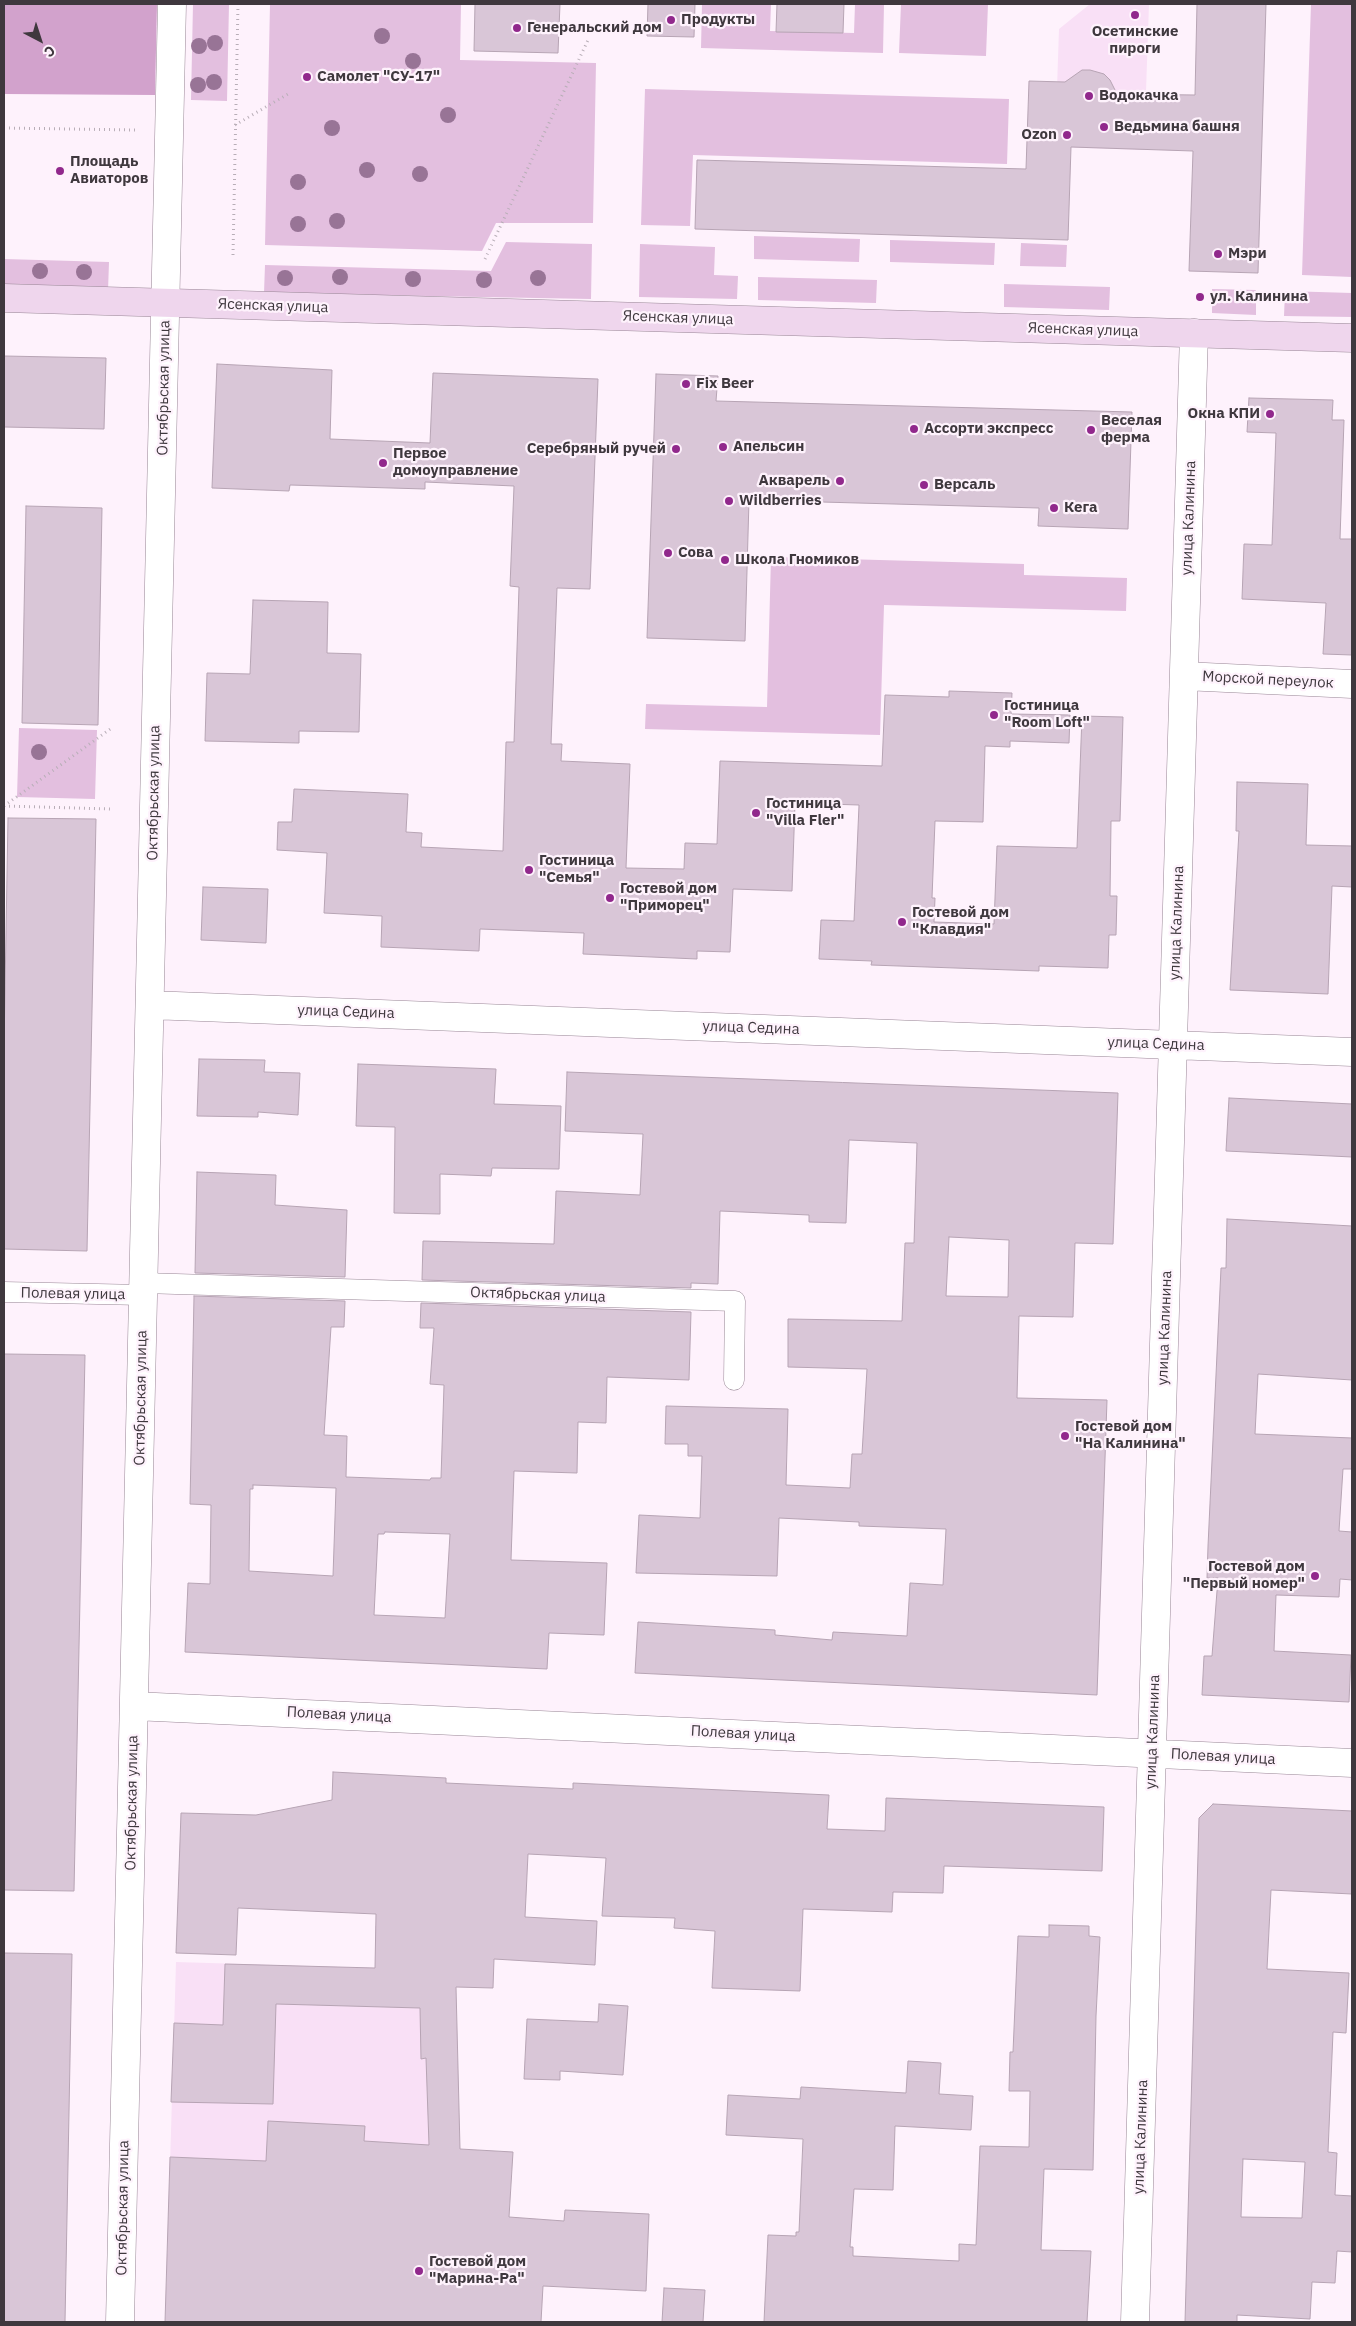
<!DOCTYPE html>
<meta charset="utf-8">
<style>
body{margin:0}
#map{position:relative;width:1356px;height:2326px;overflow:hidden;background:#fef2fc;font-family:"IBM Plex Sans",sans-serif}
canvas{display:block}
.frame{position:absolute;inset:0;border:5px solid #3f383e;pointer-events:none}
.north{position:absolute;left:15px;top:15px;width:50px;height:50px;-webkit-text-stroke:4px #fef2fc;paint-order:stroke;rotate:140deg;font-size:14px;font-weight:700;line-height:20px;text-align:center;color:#3f383e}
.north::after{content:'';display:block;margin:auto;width:18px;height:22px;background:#3f383e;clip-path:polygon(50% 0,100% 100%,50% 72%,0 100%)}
</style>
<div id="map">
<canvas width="1356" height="2326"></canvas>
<div class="frame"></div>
<div class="north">С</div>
</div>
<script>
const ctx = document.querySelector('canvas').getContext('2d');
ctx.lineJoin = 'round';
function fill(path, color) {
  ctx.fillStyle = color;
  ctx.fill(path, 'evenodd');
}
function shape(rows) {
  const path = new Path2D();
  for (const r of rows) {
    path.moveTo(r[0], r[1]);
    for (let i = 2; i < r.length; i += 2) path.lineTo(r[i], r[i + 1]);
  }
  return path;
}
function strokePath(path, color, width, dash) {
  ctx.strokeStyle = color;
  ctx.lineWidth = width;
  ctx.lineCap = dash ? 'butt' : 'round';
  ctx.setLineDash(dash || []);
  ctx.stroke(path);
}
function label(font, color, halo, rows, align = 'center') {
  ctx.font = font + ' "IBM Plex Sans",sans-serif';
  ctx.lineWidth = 4.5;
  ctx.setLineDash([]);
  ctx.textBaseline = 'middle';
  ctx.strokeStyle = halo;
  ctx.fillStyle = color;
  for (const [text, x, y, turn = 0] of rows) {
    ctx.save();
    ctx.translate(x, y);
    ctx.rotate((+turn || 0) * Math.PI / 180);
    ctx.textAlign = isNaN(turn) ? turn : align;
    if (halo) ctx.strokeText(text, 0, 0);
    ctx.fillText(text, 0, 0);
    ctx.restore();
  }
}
fill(shape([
 [1090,4,1149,4,1144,150,1055,147,1059,29],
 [375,1926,401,1926,455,1969,460,2147,203,2234,168,2233,176,1962,375,1968]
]), '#f9e0f6');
fill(shape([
 [193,4,229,4,227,101,191,100],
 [270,4,461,4,460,60,596,63,593,223,496,223,482,251,265,245],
 [702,4,771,4,770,31,854,33,855,4,884,4,883,53,701,48],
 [901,4,988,4,986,56,899,53],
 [1311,4,1352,4,1352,277,1302,275],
 [645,89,1009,99,1007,164,693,155,690,226,641,225],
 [754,236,860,239,859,262,754,259],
 [890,240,995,243,994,265,890,262],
 [506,242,592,244,591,299,264,293,265,265,491,271],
 [1021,243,1067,245,1066,267,1020,266],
 [640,244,715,247,714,275,738,276,737,299,639,297],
 [4,259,109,262,108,291,4,288],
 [758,277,877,280,876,303,758,300],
 [1004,284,1110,287,1109,310,1004,307],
 [1212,289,1256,290,1256,315,1212,313],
 [1285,291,1352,293,1352,317,1284,316],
 [771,557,1024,564,1024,575,1127,578,1126,611,884,605,880,735,645,729,646,704,767,707],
 [19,728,97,730,95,799,17,797]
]), '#e3bfdf');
fill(shape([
 [4,4,157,4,155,95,4,94]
]), '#d2a2cc');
const building = shape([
 [475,4,560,4,558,53,474,51,475,4],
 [648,4,695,4,694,37,647,36,648,4],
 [777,4,844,4,843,33,776,32,777,4],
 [1197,4,1266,4,1258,273,1189,271,1193,151,1071,147,1068,240,695,229,697,160,1026,169,1029,81,1065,82,1082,70,1090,70,1104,74,1110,80,1117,94,1195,95,1197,4],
 [4,356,106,358,104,429,4,427,4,356],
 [217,364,332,370,330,439,430,443,433,373,598,379,590,589,557,588,551,744,562,744,561,761,630,764,626,868,684,869,685,843,717,844,720,761,882,766,885,695,949,697,949,691,1012,693,1011,714,1070,715,1069,743,1010,741,1010,747,985,746,983,822,935,821,932,898,935,898,934,922,994,924,997,846,1077,848,1082,716,1123,717,1120,821,1111,821,1110,896,1117,896,1116,935,1109,935,1108,968,1039,966,1039,971,871,965,872,961,819,959,821,920,854,921,859,805,795,803,792,891,733,889,730,952,697,951,697,959,583,954,584,933,480,929,479,951,381,947,382,916,324,913,327,853,277,850,278,822,292,822,294,789,408,794,406,832,422,833,421,847,503,851,506,742,514,742,519,587,510,586,514,486,425,482,425,489,290,485,289,491,212,488,217,364],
 [656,374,718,376,716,401,1132,412,1128,529,1038,526,1039,508,749,500,745,641,647,638,656,374],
 [1249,398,1333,400,1332,420,1344,420,1340,539,1352,539,1352,655,1323,654,1326,603,1242,599,1244,544,1272,545,1276,433,1247,432,1249,398],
 [26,506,102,508,98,725,22,723,26,506],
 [253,600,328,602,327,653,361,654,359,732,299,731,299,743,205,741,207,673,250,674,253,600],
 [1237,782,1308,784,1306,845,1352,846,1352,887,1332,886,1328,994,1230,990,1239,831,1236,831,1237,782],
 [8,818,96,819,87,1251,4,1249,4,1047,8,818],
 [203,887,268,889,266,943,201,940,203,887],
 [199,1059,265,1060,264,1072,300,1073,298,1115,258,1112,258,1117,197,1116,199,1059],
 [358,1064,496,1069,494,1104,561,1106,559,1169,492,1168,491,1176,440,1174,440,1214,394,1213,395,1127,356,1126,358,1064],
 [567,1072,1118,1093,1113,1244,1075,1243,1073,1317,1019,1316,1017,1398,1107,1400,1097,1695,635,1673,638,1622,775,1630,775,1635,832,1640,833,1632,907,1636,910,1583,943,1585,946,1529,859,1526,859,1522,779,1518,777,1576,636,1573,639,1515,700,1518,702,1456,688,1456,688,1444,665,1444,666,1406,788,1409,786,1485,850,1488,852,1454,862,1454,867,1369,788,1367,788,1319,902,1321,905,1243,914,1243,917,1143,849,1140,846,1223,809,1222,809,1215,720,1211,718,1284,691,1283,691,1288,422,1280,423,1241,554,1244,556,1191,640,1195,643,1134,565,1131,567,1072],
 [949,1237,1009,1240,1008,1297,946,1296,949,1237],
 [1229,1098,1352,1104,1352,1157,1226,1151,1229,1098],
 [197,1172,276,1175,275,1205,347,1210,345,1277,195,1273,197,1172],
 [1227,1219,1352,1226,1352,1380,1258,1374,1255,1434,1352,1438,1352,1469,1343,1469,1339,1531,1352,1532,1352,1580,1340,1579,1339,1597,1276,1595,1274,1651,1351,1655,1349,1702,1202,1695,1204,1656,1212,1656,1218,1578,1207,1578,1208,1546,1221,1268,1226,1268,1227,1219],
 [194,1296,345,1301,344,1327,331,1327,324,1435,347,1436,346,1477,430,1480,431,1478,441,1478,444,1385,430,1384,434,1328,420,1328,421,1303,691,1312,689,1380,607,1377,606,1423,578,1422,577,1473,514,1471,511,1560,607,1563,604,1635,549,1633,547,1669,185,1652,188,1583,210,1584,211,1505,190,1504,194,1296],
 [253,1485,336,1488,333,1576,249,1571,250,1489,253,1489,253,1485],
 [385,1532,450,1534,445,1618,374,1615,378,1534,384,1534,385,1532],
 [4,1354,85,1355,74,1891,4,1890,4,1354],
 [333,1772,446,1778,446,1783,573,1789,573,1783,829,1795,827,1829,885,1831,886,1798,1104,1807,1102,1871,944,1866,943,1893,893,1892,892,1912,803,1909,800,1991,712,1988,715,1931,674,1928,675,1918,602,1916,606,1858,528,1854,525,1917,597,1921,595,1965,494,1959,493,1988,456,1987,460,2149,513,2152,509,2217,564,2221,565,2210,649,2214,646,2291,543,2286,541,2322,165,2322,170,2157,266,2161,268,2121,365,2126,364,2141,429,2145,426,2058,421,2059,420,2008,276,2004,273,2104,171,2102,174,2023,223,2025,225,1964,375,1968,376,1914,238,1908,236,1955,176,1953,181,1813,256,1815,332,1800,333,1772],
 [1213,1804,1352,1811,1352,1894,1271,1890,1267,1969,1349,1973,1346,2033,1333,2032,1328,2152,1337,2153,1335,2195,1352,2196,1352,2252,1337,2251,1335,2283,1312,2282,1310,2319,1237,2315,1237,2322,1185,2322,1199,1818,1213,1804],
 [1243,2159,1305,2162,1302,2218,1241,2217,1243,2159],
 [1049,1925,1089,1926,1089,1936,1100,1937,1096,2016,1093,2170,1044,2169,1041,2250,1091,2251,1087,2322,764,2322,768,2235,796,2236,796,2232,799,2232,803,2139,726,2135,728,2095,800,2099,801,2087,906,2093,908,2061,941,2063,939,2094,973,2096,971,2130,895,2126,893,2190,854,2189,850,2247,853,2247,853,2256,959,2261,959,2244,976,2245,980,2146,1029,2147,1030,2091,1009,2091,1010,2052,1013,2052,1018,1936,1049,1937,1049,1925],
 [4,1953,72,1954,65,2322,4,2322,4,1953],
 [599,2004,628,2006,623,2075,560,2071,560,2080,524,2079,527,2019,598,2022,599,2004],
 [664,2288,705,2290,703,2322,662,2322,664,2288]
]);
fill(building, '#d9c6d7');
strokePath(building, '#b7a4b4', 1);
const lane = shape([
 [143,1283,735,1301,734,1380],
 [4,1292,143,1295]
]);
const street = shape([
 [1184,676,1352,684],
 [150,1005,1352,1052],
 [134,1706,1352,1763],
 [120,2322,172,4],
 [1135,2322,1194,333]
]);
const secondary = shape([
 [4,298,1352,338]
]);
strokePath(lane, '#998796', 21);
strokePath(street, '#998796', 29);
strokePath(secondary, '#998796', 29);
strokePath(shape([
 [235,125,288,94],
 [4,128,136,130],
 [233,255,238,4],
 [485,259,589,38],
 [4,806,113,727],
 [4,806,111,809]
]), '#b8aeb7', 3, [1, 4]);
strokePath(lane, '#fff', 20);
strokePath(street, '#fff', 28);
strokePath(secondary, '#efd6ed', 28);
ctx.fillStyle = '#987496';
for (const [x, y] of [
 [382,36],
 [215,43],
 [199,46],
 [413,61],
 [214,82],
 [198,85],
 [448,115],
 [332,128],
 [367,170],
 [420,174],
 [298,182],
 [337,221],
 [298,224],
 [40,271],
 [84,272],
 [340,277],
 [285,278],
 [538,278],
 [413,279],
 [484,280],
 [39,752]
]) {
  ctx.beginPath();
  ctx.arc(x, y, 8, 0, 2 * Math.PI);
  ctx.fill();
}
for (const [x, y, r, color] of [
 [1135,15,5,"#91288c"],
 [671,20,5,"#91288c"],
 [517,28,5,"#91288c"],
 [307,77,5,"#91288c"],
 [1089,96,5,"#91288c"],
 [1104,127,5,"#91288c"],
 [1067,135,5,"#91288c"],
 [60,171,5,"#91288c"],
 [1218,254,5,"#91288c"],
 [1200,297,5,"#91288c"],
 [686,384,5,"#91288c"],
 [1270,414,5,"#91288c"],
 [914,429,5,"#91288c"],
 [1091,430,5,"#91288c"],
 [723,447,5,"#91288c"],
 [676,449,5,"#91288c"],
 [383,463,5,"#91288c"],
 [840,481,5,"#91288c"],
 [924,485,5,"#91288c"],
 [729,501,5,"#91288c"],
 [1054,508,5,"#91288c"],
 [668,553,5,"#91288c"],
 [725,560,5,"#91288c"],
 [994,715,5,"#91288c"],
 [756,813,5,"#91288c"],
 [529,870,5,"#91288c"],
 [610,898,5,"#91288c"],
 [902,922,5,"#91288c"],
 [1065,1436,5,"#91288c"],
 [1315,1576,5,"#91288c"],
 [419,2271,5,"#91288c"]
]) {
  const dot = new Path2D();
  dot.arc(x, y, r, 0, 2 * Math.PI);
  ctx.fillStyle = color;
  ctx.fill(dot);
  strokePath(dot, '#fef2fc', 2);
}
label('bold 15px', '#3f383e', '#fef2fc', [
 ["Продукты",681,20],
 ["Генеральский дом",527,28],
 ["Осетинские",1135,32,"center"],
 ["пироги",1135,49,"center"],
 ["Самолет \"СУ-17\"",317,77],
 ["Водокачка",1099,96],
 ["Ведьмина башня",1114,127],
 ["Ozon",1057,135,"right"],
 ["Площадь",70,162],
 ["Авиаторов",70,179],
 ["Мэри",1228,254],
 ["ул. Калинина",1210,297],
 ["Fix Beer",696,384],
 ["Окна КПИ",1260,414,"right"],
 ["Веселая",1101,421],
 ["ферма",1101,438],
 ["Ассорти экспресс",924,429],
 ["Апельсин",733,447],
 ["Серебряный ручей",666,449,"right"],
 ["Первое",393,454],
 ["домоуправление",393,471],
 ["Акварель",830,481,"right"],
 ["Версаль",934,485],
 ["Wildberries",739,501],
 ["Кега",1064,508],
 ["Сова",678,553],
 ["Школа Гномиков",735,560],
 ["Гостиница",1004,706],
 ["\"Room Loft\"",1004,723],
 ["Гостиница",766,804],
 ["\"Villa Fler\"",766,821],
 ["Гостиница",539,861],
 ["\"Семья\"",539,878],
 ["Гостевой дом",620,889],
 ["\"Приморец\"",620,906],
 ["Гостевой дом",912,913],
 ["\"Клавдия\"",912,930],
 ["Гостевой дом",1075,1427],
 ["\"На Калинина\"",1075,1444],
 ["Гостевой дом",1305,1567,"right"],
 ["\"Первый номер\"",1305,1584,"right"],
 ["Гостевой дом",429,2262],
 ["\"Марина-Ра\"",429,2279]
], 'left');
label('15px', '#3f383e', '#fef2fc', [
 ["Ясенская улица",273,306,2],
 ["Ясенская улица",678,318,2],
 ["Ясенская улица",1083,330,2],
 ["Октябрьская улица",164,388,-89],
 ["улица Калинина",1189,518,-88],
 ["Морской переулок",1268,680,3],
 ["Октябрьская улица",154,793,-89],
 ["улица Калинина",1177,923,-88],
 ["улица Седина",346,1012,2],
 ["улица Седина",751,1028,2],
 ["улица Седина",1156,1044,2],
 ["Полевая улица",73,1294,1],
 ["Октябрьская улица",538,1295,2],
 ["улица Калинина",1165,1328,-88],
 ["Октябрьская улица",141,1398,-89],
 ["Полевая улица",339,1715,3],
 ["улица Калинина",1153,1732,-88],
 ["Полевая улица",743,1734,3],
 ["Полевая улица",1223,1757,3],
 ["Октябрьская улица",132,1803,-89],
 ["улица Калинина",1141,2137,-88],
 ["Октябрьская улица",123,2208,-89]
]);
</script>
